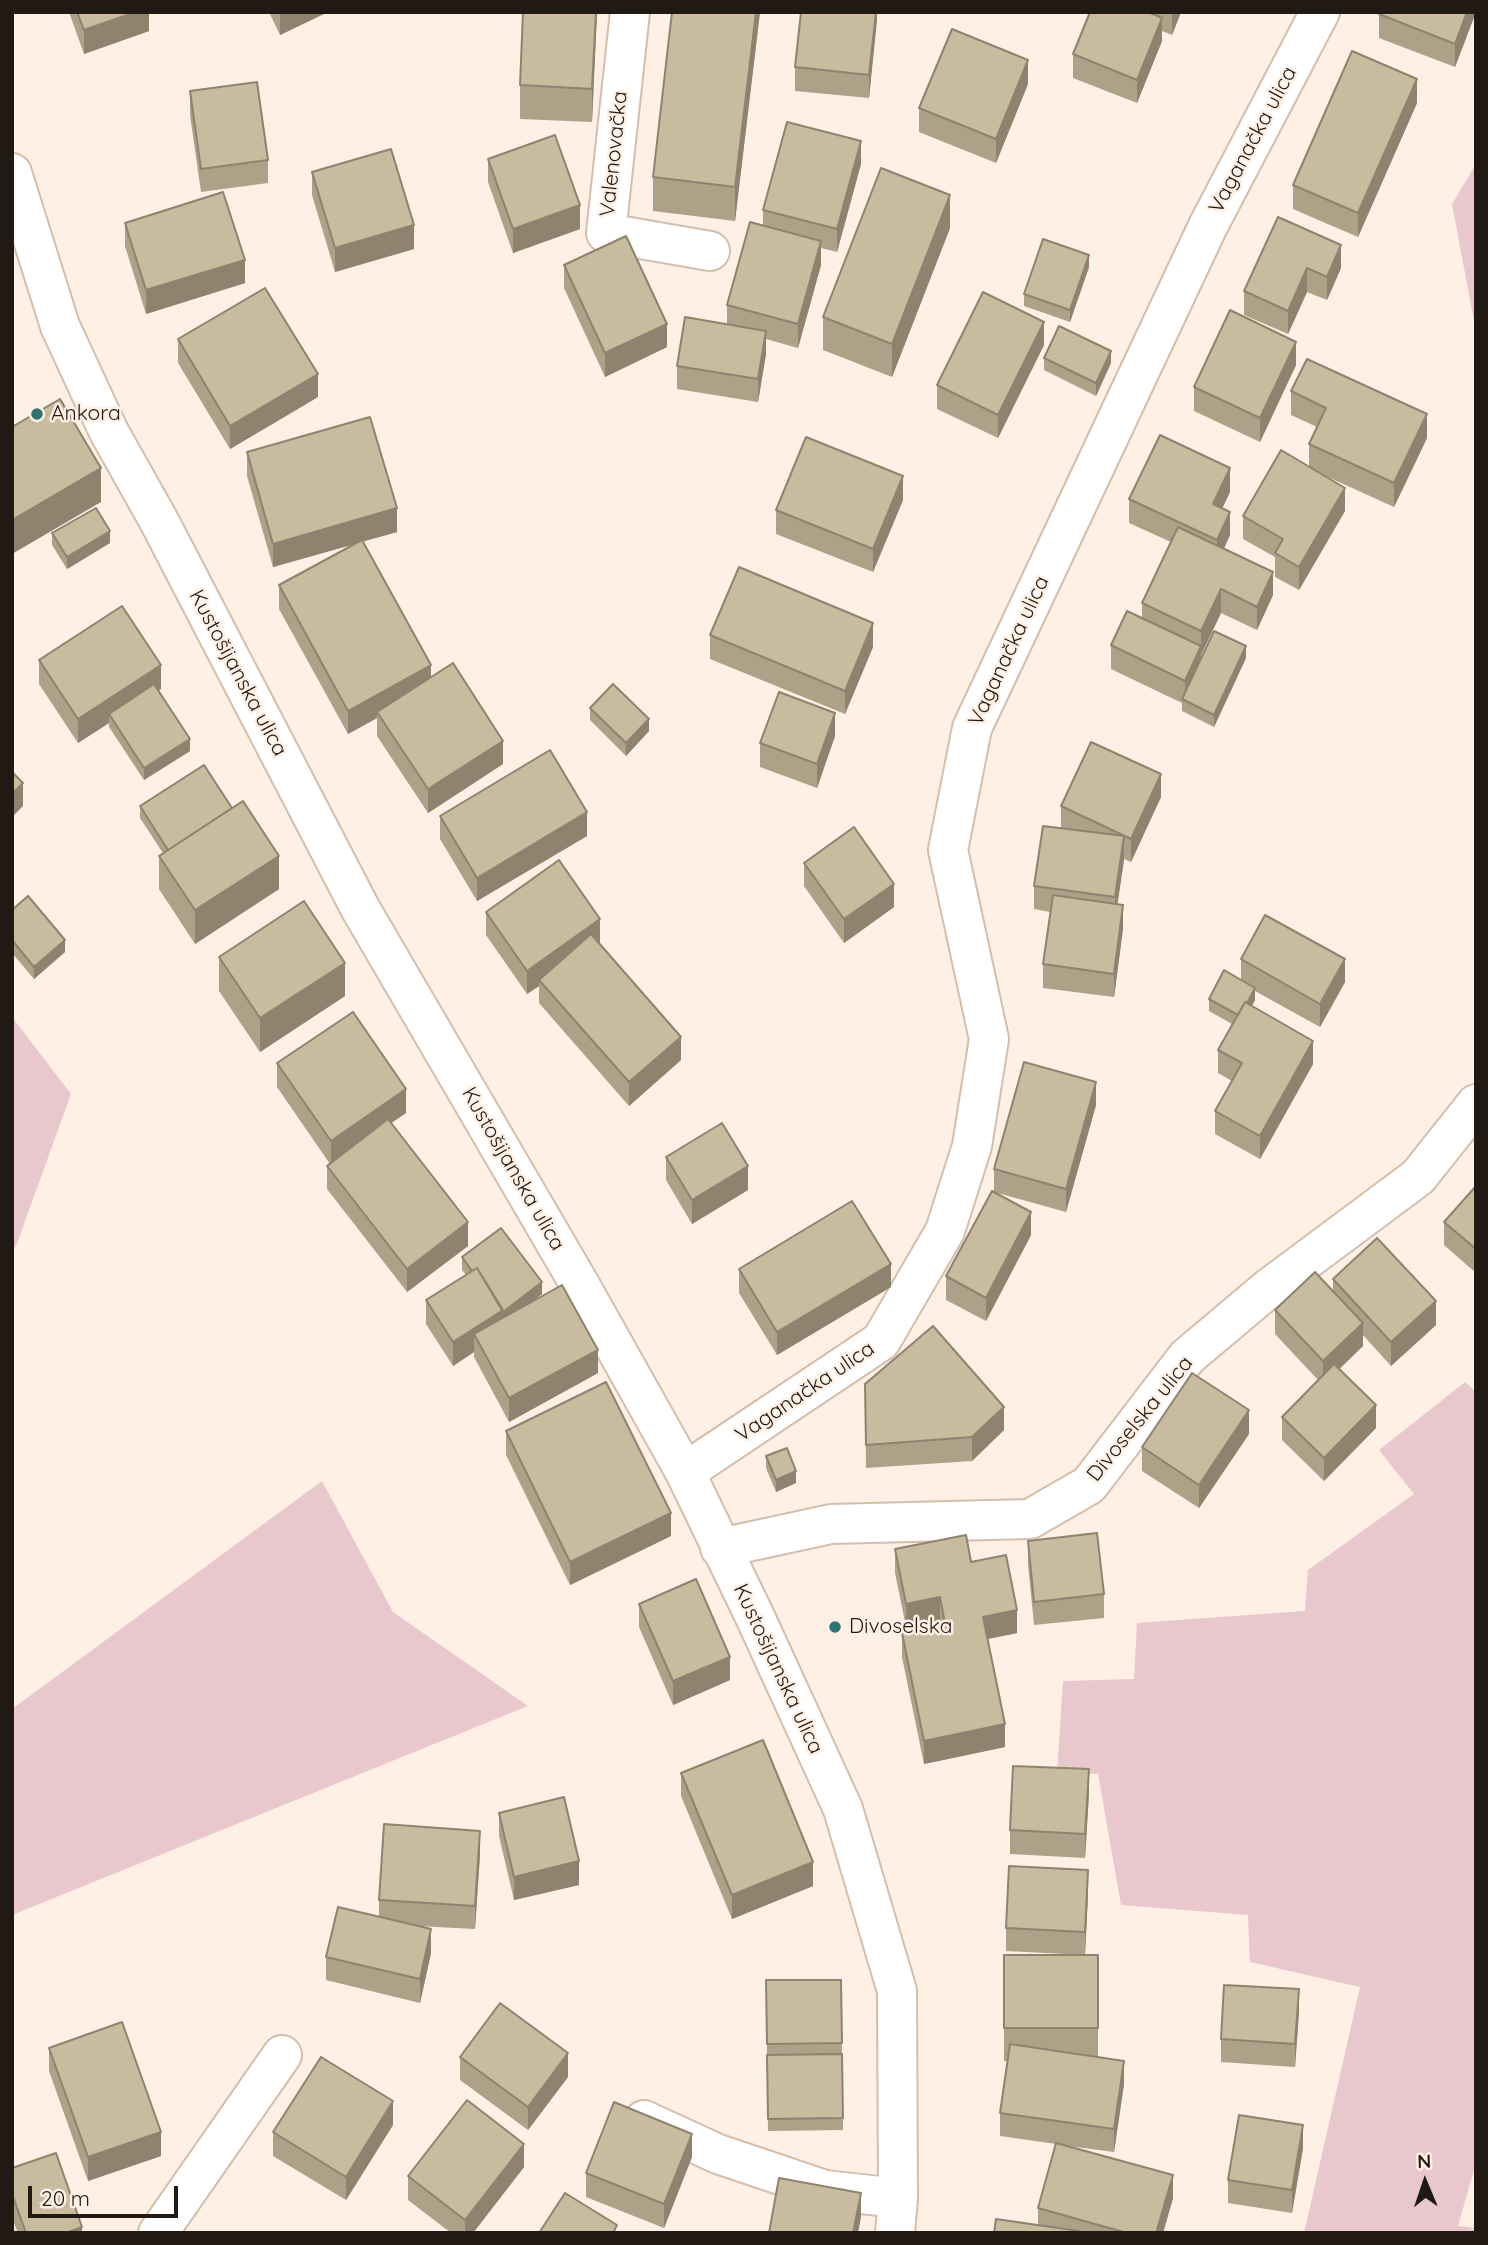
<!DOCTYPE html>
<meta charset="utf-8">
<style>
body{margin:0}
#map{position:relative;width:1488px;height:2245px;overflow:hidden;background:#fef0e4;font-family:Quicksand,sans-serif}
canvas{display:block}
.frame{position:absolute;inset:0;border:14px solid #211913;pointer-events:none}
.north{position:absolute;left:1390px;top:2147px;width:70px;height:70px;-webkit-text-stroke:5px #fef0e4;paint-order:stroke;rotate:358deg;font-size:19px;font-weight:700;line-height:28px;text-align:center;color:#211913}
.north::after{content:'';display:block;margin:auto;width:24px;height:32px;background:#211913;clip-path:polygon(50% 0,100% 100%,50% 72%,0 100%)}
.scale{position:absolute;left:28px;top:2186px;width:150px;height:32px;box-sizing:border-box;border:4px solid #211913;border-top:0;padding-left:9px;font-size:21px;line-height:24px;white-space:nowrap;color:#211913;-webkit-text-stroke:5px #fef0e4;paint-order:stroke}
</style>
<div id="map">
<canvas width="1488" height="2245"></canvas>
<div class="frame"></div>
<div class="north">N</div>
<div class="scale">20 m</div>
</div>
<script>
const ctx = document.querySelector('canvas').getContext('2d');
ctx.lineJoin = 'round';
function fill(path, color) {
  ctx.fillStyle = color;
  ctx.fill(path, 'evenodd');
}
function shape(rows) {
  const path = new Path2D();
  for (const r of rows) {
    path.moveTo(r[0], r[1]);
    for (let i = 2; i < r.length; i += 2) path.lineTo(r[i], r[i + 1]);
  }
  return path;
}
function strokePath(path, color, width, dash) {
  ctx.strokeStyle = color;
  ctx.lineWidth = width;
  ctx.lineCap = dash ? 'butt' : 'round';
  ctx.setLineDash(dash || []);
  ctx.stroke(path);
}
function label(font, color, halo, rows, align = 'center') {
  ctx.font = font + ' Quicksand,sans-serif';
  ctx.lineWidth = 5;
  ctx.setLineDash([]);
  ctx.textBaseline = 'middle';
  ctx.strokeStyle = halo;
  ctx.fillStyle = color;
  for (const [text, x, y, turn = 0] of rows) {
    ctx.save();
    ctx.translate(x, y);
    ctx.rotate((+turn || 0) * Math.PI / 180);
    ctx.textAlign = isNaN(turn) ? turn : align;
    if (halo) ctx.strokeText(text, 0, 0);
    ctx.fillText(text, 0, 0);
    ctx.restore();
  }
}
fill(shape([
 [1476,164,1476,332,1452,204],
 [12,1017,71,1094,16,1246,12,1251],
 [1465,1382,1476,1392,1476,2163,1458,2226,1476,2228,1476,2233,1304,2233,1360,1987,1250,1962,1248,1915,1121,1905,1098,1774,1057,1772,1063,1681,1134,1679,1137,1623,1305,1611,1308,1570,1414,1494,1379,1450],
 [322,1481,393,1612,528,1706,12,1915,12,1709]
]), '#e8c8cc');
const street = shape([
 [630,12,606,233,710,251],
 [685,1472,881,1341,945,1231,972,1146,989,1039,948,850,972,728,1208,226,1320,12],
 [720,1548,831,1524,1030,1519,1089,1485,1187,1357,1269,1288,1418,1177,1476,1104],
 [644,2120,718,2154,825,2190,898,2198],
 [158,2233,282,2055]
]);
const secondary = shape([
 [12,173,60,326,109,432,159,521,360,908,580,1285,685,1472,756,1619,843,1809,897,1991,898,2198,895,2233]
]);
strokePath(street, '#d4beac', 42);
strokePath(secondary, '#d4beac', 42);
strokePath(street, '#fff', 38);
strokePath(secondary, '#fff', 38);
fill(shape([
 [69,12,149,12,149,31,84,54],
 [269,12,328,12,280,35],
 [597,12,592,122,520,119,520,85],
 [760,12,735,221,653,211,653,177],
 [877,12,869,98,795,91,795,67],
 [1090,12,1181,12,1172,35,1162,31,1162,41,1137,103,1073,78,1073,54],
 [1476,12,1455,67,1379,38,1379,14],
 [1028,84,996,163,919,132,919,108],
 [190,91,268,160,268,183,201,192,190,115],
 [1417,103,1358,237,1293,209,1293,185],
 [488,159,580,229,513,253,488,182],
 [861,164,837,252,821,248,821,265,798,348,766,339,766,354,758,402,677,389,677,366,727,324,727,305,763,226,763,210],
 [312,172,414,249,335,272,312,195],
 [1278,217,1341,268,1327,300,1307,292,1288,334,1244,315,1244,291],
 [125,223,245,283,146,314,125,246],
 [950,228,892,377,823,350,823,317],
 [564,265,667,347,605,377,564,288],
 [1089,267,1070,322,1024,306,1024,294],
 [178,339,318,397,230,449,178,363],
 [1044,345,998,438,937,409,937,385],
 [1044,358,1111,363,1096,396,1044,370],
 [1296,365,1260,442,1194,411,1194,387],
 [1291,391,1427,438,1394,507,1319,473,1345,511,1299,590,1275,577,1275,557,1243,539,1243,516,1309,467,1309,444,1317,427,1291,415],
 [247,452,397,532,363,541,431,677,503,764,428,813,377,736,377,718,348,734,279,609,279,585,355,544,273,567,247,476],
 [1230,492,1222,508,1230,535,1224,548,1273,595,1257,630,1221,613,1201,654,1201,659,1246,658,1214,727,1182,711,1182,703,1111,669,1111,645,1142,618,1142,603,1171,542,1129,523,1129,499],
 [903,500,873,572,776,534,776,510],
 [52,533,110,543,67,569,52,545],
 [710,635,873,647,845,714,710,659],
 [39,660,161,689,158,690,190,751,144,780,109,727,109,723,78,743,39,684],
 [590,708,649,731,626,756,590,720],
 [835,736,817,788,760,767,760,743],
 [1161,797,1131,862,1124,859,1117,905,1123,929,1114,997,1043,988,1043,964,1050,912,1034,909,1034,886,1061,828,1061,806],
 [140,806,279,889,195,944,159,889,159,856,163,853,140,818],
 [440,816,587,836,477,901,440,839],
 [804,863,894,907,844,943,804,886],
 [12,910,65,952,34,979,12,953],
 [486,912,600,943,599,943,681,1060,629,1106,539,1003,539,986,527,994,486,935],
 [219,957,345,996,260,1052,219,991],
 [1241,959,1345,982,1320,1027,1255,991,1255,1000,1252,1006,1313,1064,1260,1159,1215,1134,1215,1111,1232,1081,1218,1073,1218,1050,1232,1024,1209,1011,1209,999,1241,980],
 [277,1063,406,1113,391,1123,468,1246,407,1292,327,1189,327,1166,330,1164,277,1087],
 [1096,1105,1066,1212,994,1192,994,1169],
 [666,1157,748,1190,692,1224,666,1180],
 [1476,1186,1476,1273,1444,1245,1444,1222],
 [1031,1235,986,1321,946,1300,946,1276],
 [462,1257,542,1294,533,1301,598,1373,509,1422,474,1357,474,1352,453,1366,426,1324,426,1300,466,1275,462,1270],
 [739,1269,891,1287,777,1355,739,1293],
 [1333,1279,1436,1325,1391,1366,1363,1335,1363,1346,1339,1369,1376,1428,1324,1481,1282,1440,1282,1417,1318,1380,1275,1334,1275,1310,1333,1290],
 [865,1384,1004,1430,972,1461,866,1468],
 [506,1431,671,1536,570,1585,506,1455],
 [1249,1434,1199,1508,1142,1471,1142,1447],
 [766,1456,796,1483,776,1492,766,1468],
 [1028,1541,1104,1594,1104,1618,1034,1625,1028,1564],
 [895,1549,971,1562,1017,1633,987,1639,1005,1747,924,1764,902,1657,902,1633,941,1625,940,1620,906,1627,895,1573],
 [639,1604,730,1680,673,1705,639,1627],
 [681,1773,813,1886,732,1919,681,1796],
 [1089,1793,1085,1858,1010,1854,1010,1830],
 [499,1813,579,1885,514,1900,499,1836],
 [480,1854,475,1929,417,1926,431,1953,420,2003,326,1980,326,1957,379,1917,379,1900],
 [1088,1894,1085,1955,1006,1951,1006,1928],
 [1004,1955,1098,1955,1098,2057,1124,2084,1114,2152,1068,2146,1173,2198,1163,2233,994,2233,1038,2225,1038,2208,1056,2144,1000,2136,1000,2113,1008,2061,1004,2061],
 [766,1980,841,1980,843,2130,768,2131],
 [1299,2012,1295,2067,1221,2062,1221,2039],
 [49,2048,161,2156,88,2181,49,2071],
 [460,2057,568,2077,528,2130,460,2080],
 [393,2125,346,2200,273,2156,273,2132],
 [1303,2148,1292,2213,1228,2203,1228,2180],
 [692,2157,664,2228,586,2197,586,2173],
 [524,2167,473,2233,451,2233,408,2200,408,2176],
 [12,2168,82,2233,18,2233,12,2218]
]), '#ada187');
fill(shape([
 [136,12,149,12,149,31,84,54,84,30],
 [280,12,328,12,280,35],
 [596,12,597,12,592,122,592,89],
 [756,12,760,12,735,221,735,187],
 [876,12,877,12,877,21,869,98,869,75],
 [1172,12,1181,12,1172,35],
 [1467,12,1476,12,1455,67,1455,44],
 [1162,18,1162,41,1137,103,1137,80],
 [1028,60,1028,84,996,163,996,139],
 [1417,79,1417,103,1358,237,1358,213],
 [861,141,861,164,837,252,837,229],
 [950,195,950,228,892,377,892,344],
 [580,205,580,229,513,253,513,229],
 [414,225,414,249,335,272,335,248],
 [821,241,821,265,798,348,798,324],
 [1341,245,1341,268,1327,300,1327,277],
 [1089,255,1089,267,1070,322,1070,310],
 [245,260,245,283,146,314,146,290],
 [1307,268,1307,292,1288,334,1288,311],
 [1044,322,1044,345,998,438,998,415],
 [667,324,667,347,605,377,605,353],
 [766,331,766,354,758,402,758,379],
 [1296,342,1296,365,1260,442,1260,418],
 [1111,351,1111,363,1096,396,1096,383],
 [318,374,318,397,230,449,230,426],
 [1427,414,1427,438,1394,507,1394,483],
 [101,468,101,502,12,554,12,520],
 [1230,468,1230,492,1213,528,1213,504],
 [903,476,903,500,873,572,873,549],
 [1345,488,1345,511,1299,590,1299,567],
 [397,508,397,532,273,567,273,544],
 [1230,512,1230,535,1217,564,1217,540],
 [110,531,110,543,67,569,67,557],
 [1273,572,1273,595,1257,630,1257,607],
 [1221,589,1221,613,1201,655,1201,631],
 [873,623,873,647,845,714,845,691],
 [1201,646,1201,670,1185,700,1185,681],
 [1246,646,1246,658,1214,727,1214,715],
 [161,665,161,689,113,720,109,714,109,723,78,743,78,719],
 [431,665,431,688,377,712,377,718,348,734,348,711],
 [835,713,835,736,817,788,817,764],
 [649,719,649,731,626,756,626,743],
 [190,739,190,751,144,780,144,768],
 [503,741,503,764,428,813,428,789],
 [1161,774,1161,797,1131,862,1131,839],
 [23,783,23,806,12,817,12,794],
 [587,812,587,836,477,901,477,878],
 [1124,836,1124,860,1115,921,1115,897],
 [279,856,279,889,195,944,195,910],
 [894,884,894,907,844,943,844,919],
 [1123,905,1123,929,1114,997,1114,974],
 [600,919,600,943,543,983,539,980,539,986,527,994,527,971],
 [65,940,65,952,34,979,34,967],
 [1345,959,1345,982,1320,1027,1320,1004],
 [345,963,345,996,260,1052,260,1018],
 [1255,988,1255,1000,1239,1028,1239,1016],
 [681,1037,681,1060,629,1106,629,1082],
 [1313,1041,1313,1064,1260,1159,1260,1136],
 [1096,1082,1096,1105,1066,1212,1066,1189],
 [406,1089,406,1113,331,1164,331,1141],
 [748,1166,748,1190,692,1224,692,1200],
 [1031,1212,1031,1235,986,1321,986,1298],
 [468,1222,468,1246,407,1292,407,1269],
 [891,1264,891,1287,777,1355,777,1332],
 [542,1282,542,1294,503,1324,503,1312],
 [1436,1301,1436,1325,1391,1366,1391,1342],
 [503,1310,503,1334,474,1334,474,1352,453,1366,453,1342],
 [1363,1323,1363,1346,1323,1385,1323,1361],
 [598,1350,598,1373,509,1422,509,1398],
 [1376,1405,1376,1428,1324,1481,1324,1458],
 [1004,1407,1004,1430,972,1461,972,1437],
 [1249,1410,1249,1434,1199,1508,1199,1485],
 [796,1471,796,1483,776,1492,776,1480],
 [671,1513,671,1536,570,1585,570,1562],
 [940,1597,940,1620,906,1627,906,1604],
 [1017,1610,1017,1633,983,1640,983,1617],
 [730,1657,730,1680,673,1705,673,1681],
 [1005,1724,1005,1747,924,1764,924,1741],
 [1089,1769,1089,1793,1085,1858,1085,1834],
 [480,1831,480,1854,475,1929,475,1906],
 [579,1861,579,1885,514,1900,514,1877],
 [813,1862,813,1886,732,1919,732,1895],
 [1088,1870,1088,1894,1085,1955,1085,1932],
 [431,1929,431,1953,420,2003,420,1979],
 [1299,1989,1299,2012,1295,2067,1295,2044],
 [568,2053,568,2077,528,2130,528,2107],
 [1124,2061,1124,2084,1114,2152,1114,2129],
 [393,2101,393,2125,346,2200,346,2177],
 [1303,2125,1303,2148,1292,2213,1292,2190],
 [161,2132,161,2156,88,2181,88,2157],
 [692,2134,692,2157,664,2228,664,2204],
 [524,2144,524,2167,473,2233,465,2233,465,2220],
 [1173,2175,1173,2198,1163,2233,1156,2233],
 [861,2193,861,2217,858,2233,853,2233],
 [82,2227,82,2233,66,2233]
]), '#8d836e');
const building = shape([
 [77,12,136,12,84,30,77,12],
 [523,12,596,12,592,89,520,85,523,12],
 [672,12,756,12,735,187,653,177,672,12],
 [801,12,876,12,869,75,795,67,801,12],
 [1090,12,1148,12,1162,18,1137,80,1073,54,1090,12],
 [1380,12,1467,12,1455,44,1379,14,1380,12],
 [952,29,1028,60,996,139,919,108,952,29],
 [1352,51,1417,79,1358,213,1293,185,1352,51],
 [257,82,268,160,201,169,190,91,257,82],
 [787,122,861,141,837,229,763,210,787,122],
 [555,135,580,205,513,229,488,159,555,135],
 [391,149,414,225,335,248,312,172,391,149],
 [881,168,950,195,892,344,823,317,881,168],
 [223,192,245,260,146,290,125,223,223,192],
 [1278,217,1341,245,1327,277,1307,268,1288,311,1244,291,1278,217],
 [750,222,821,241,798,324,727,305,750,222],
 [626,236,667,324,605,353,564,265,626,236],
 [1043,239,1089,255,1070,310,1024,294,1043,239],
 [265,288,318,374,230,426,178,339,265,288],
 [983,292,1044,322,998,415,937,385,983,292],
 [1230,310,1296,342,1260,418,1194,387,1230,310],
 [685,317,766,331,758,379,677,366,685,317],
 [1059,326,1111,351,1096,383,1044,358,1059,326],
 [1307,359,1427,414,1394,483,1309,444,1326,408,1291,391,1307,359],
 [60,399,101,468,12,520,12,427,60,399],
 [370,417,397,508,273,544,247,452,370,417],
 [1160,435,1230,468,1213,504,1230,512,1217,540,1129,499,1160,435],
 [806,437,903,476,873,549,776,510,806,437],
 [1281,450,1345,488,1299,567,1275,553,1283,539,1243,516,1281,450],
 [96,508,110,531,67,557,52,533,96,508],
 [1178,527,1273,572,1257,607,1221,589,1201,631,1142,603,1178,527],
 [362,540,431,665,348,711,279,585,362,540],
 [739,567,873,623,845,691,710,635,739,567],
 [122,606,161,665,78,719,39,660,122,606],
 [1127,611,1201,646,1185,681,1111,645,1127,611],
 [1214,631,1246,646,1214,715,1182,699,1214,631],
 [453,663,503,741,428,789,377,712,453,663],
 [154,684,190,739,144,768,109,714,154,684],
 [613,684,649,719,626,743,590,708,613,684],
 [779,692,835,713,817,764,760,743,779,692],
 [1091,742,1161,774,1131,839,1061,806,1091,742],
 [550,750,587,812,477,878,440,816,550,750],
 [204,765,232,808,168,850,140,806,204,765],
 [12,772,23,783,12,794,12,772],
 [243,801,279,856,195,910,159,856,243,801],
 [1043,826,1124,836,1115,897,1034,886,1043,826],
 [854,827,894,884,844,919,804,863,854,827],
 [559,860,600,919,527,971,486,912,559,860],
 [1053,895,1123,905,1114,974,1043,964,1053,895],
 [28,896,65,940,34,967,12,940,12,910,28,896],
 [304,901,345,963,260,1018,219,957,304,901],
 [1265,915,1345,959,1320,1004,1241,959,1265,915],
 [591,934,681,1037,629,1082,539,980,591,934],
 [1224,970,1255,988,1247,1003,1245,1002,1238,1015,1209,999,1224,970],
 [1245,1002,1313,1041,1260,1136,1215,1111,1242,1063,1218,1050,1245,1002],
 [353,1012,406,1089,331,1141,277,1063,353,1012],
 [1024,1062,1096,1082,1066,1189,994,1169,1024,1062],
 [388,1119,468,1222,407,1269,327,1166,388,1119],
 [722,1123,748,1166,692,1200,666,1157,722,1123],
 [1476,1186,1476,1249,1444,1222,1476,1186],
 [992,1191,1031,1212,986,1298,946,1276,992,1191],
 [852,1201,891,1264,777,1332,739,1269,852,1201],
 [501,1228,542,1282,503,1312,477,1268,472,1271,462,1257,501,1228],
 [1377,1238,1436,1301,1391,1342,1333,1279,1377,1238],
 [477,1268,503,1310,453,1342,426,1300,477,1268],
 [1315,1272,1363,1323,1323,1361,1275,1310,1315,1272],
 [562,1285,598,1350,509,1398,474,1334,562,1285],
 [933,1326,1004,1407,972,1437,866,1445,865,1384,933,1326],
 [1334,1364,1376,1405,1324,1458,1282,1417,1334,1364],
 [1192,1373,1249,1410,1199,1485,1142,1447,1192,1373],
 [606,1382,671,1513,570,1562,506,1431,606,1382],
 [787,1448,796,1471,776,1480,766,1456,787,1448],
 [1097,1533,1104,1594,1034,1602,1028,1541,1097,1533],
 [966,1535,971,1562,1006,1555,1017,1610,983,1617,1005,1724,924,1741,902,1633,945,1624,940,1597,906,1604,895,1549,966,1535],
 [696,1579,730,1657,673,1681,639,1604,696,1579],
 [763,1740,813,1862,732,1895,681,1773,763,1740],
 [1013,1766,1089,1769,1085,1834,1010,1830,1013,1766],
 [564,1797,579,1861,514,1877,499,1813,564,1797],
 [384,1824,480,1831,475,1906,379,1900,384,1824],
 [1009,1866,1088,1870,1085,1932,1006,1928,1009,1866],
 [338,1907,431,1929,420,1979,326,1957,338,1907],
 [1004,1955,1098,1955,1098,2028,1004,2028,1004,1955],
 [766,1980,841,1980,842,2043,767,2044,766,1980],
 [1224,1985,1299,1989,1295,2044,1221,2039,1224,1985],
 [500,2003,568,2053,528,2107,460,2057,500,2003],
 [122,2022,161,2132,88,2157,49,2048,122,2022],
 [1010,2044,1124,2061,1114,2129,1000,2113,1010,2044],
 [842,2054,843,2118,768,2119,767,2055,842,2054],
 [321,2057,393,2101,346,2177,273,2132,321,2057],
 [467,2100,524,2144,465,2220,408,2176,467,2100],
 [614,2102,692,2134,664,2204,586,2173,614,2102],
 [1239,2115,1303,2125,1292,2190,1228,2180,1239,2115],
 [1056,2143,1173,2175,1156,2233,1127,2233,1038,2208,1056,2143],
 [56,2153,82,2227,66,2233,26,2233,12,2194,12,2168,56,2153],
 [779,2178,861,2193,853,2233,769,2233,779,2178],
 [565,2193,617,2225,613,2233,539,2233,565,2193],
 [996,2219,1079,2231,1079,2233,994,2233,996,2219]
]);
fill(building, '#c9bb9d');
strokePath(building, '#8d836e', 2);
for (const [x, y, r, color] of [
 [37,414,7,"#2c7571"],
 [835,1627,7,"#2c7571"]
]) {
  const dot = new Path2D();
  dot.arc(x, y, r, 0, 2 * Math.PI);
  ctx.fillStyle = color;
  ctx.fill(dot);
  strokePath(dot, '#fef0e4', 2.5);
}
label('21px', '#211913', '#fef0e4', [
 ["Vaganačka ulica",1253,140,-62],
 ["Valenovačka",614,154,-84],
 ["Vaganačka ulica",1009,651,-65],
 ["Kustošijanska ulica",238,673,62],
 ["Kustošijanska ulica",513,1169,60],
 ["Vaganačka ulica",805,1392,-34],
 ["Divoselska ulica",1140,1419,-51],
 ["Kustošijanska ulica",778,1669,65]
]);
label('21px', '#211913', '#fef0e4', [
 ["Ankora",51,414],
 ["Divoselska",849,1627]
], 'left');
</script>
